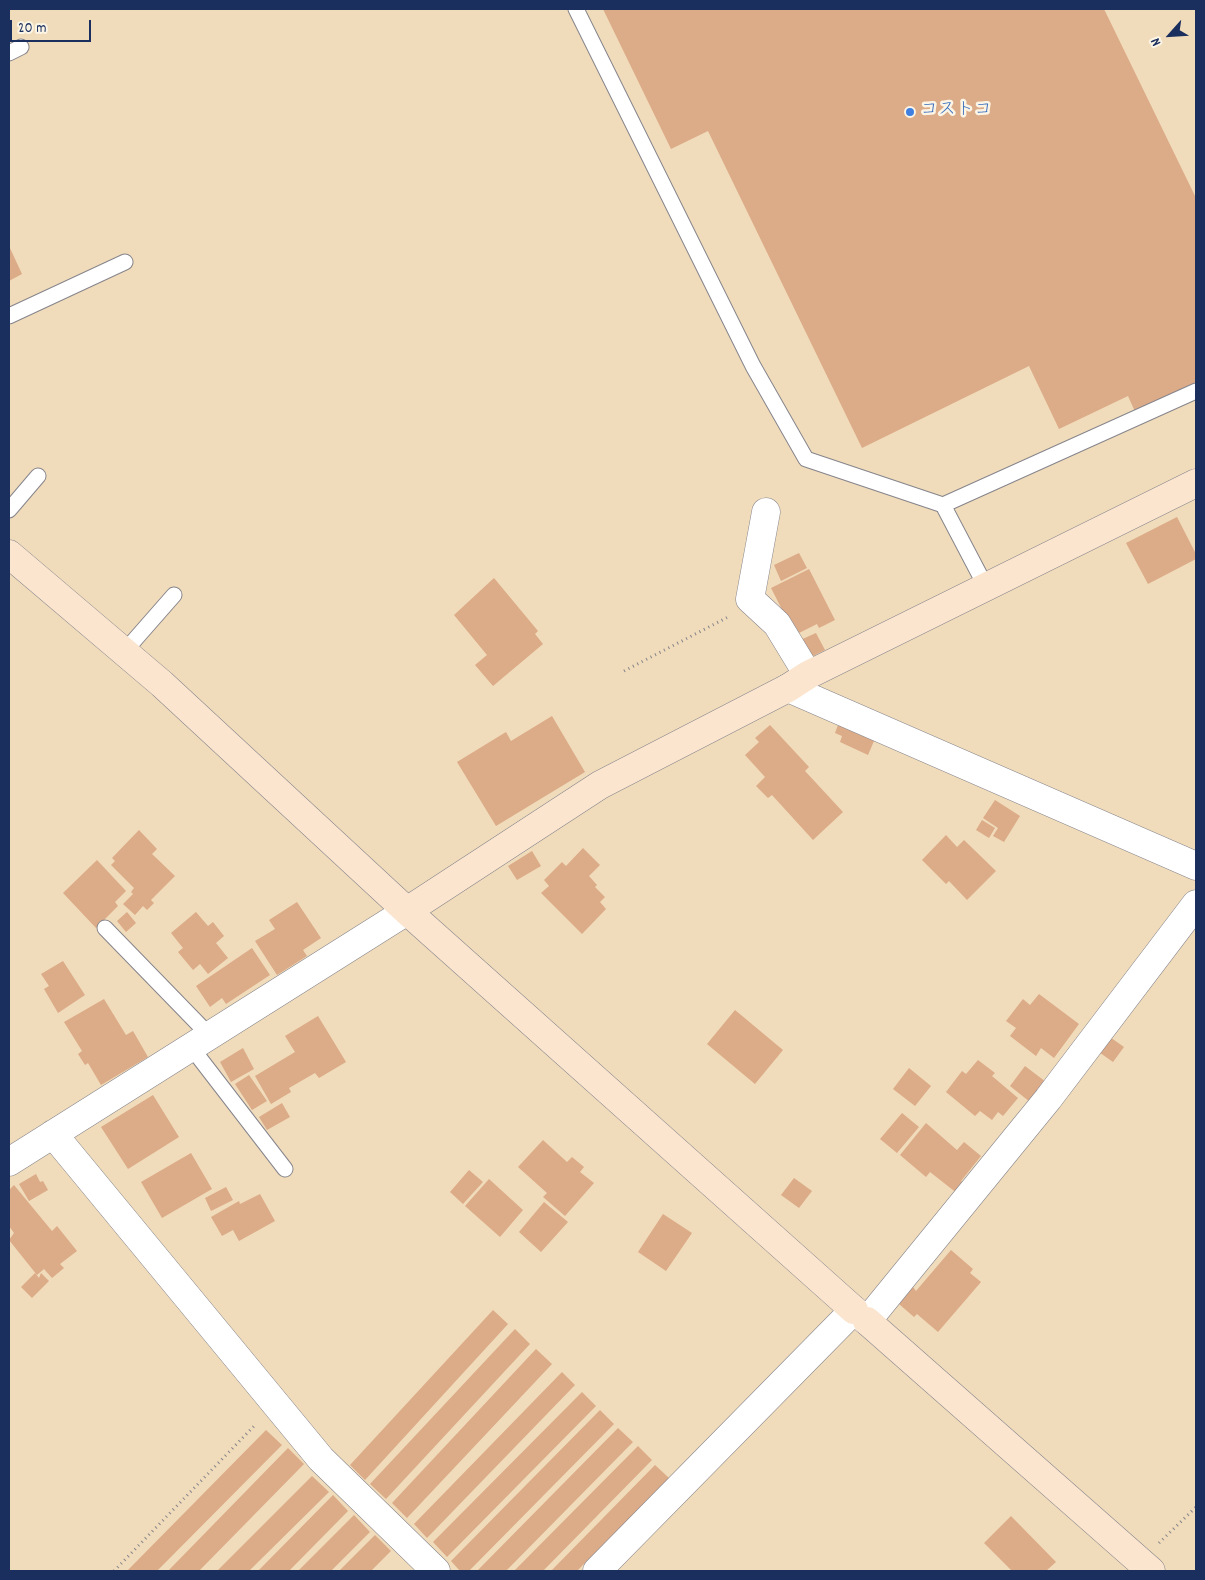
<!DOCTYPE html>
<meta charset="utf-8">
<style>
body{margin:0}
#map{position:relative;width:1205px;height:1580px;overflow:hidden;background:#f0dbba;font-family:Dekko,sans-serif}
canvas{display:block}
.frame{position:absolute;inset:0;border:10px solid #1b2f5e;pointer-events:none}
.north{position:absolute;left:1145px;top:10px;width:50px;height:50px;-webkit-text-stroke:4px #fcf5e5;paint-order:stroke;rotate:244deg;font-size:14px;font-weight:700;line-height:20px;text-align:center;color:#1b2f5e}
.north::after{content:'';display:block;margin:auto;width:18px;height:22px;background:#1b2f5e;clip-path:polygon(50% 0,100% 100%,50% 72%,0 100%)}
.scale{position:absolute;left:10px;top:20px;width:81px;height:22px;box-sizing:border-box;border:2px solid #1b2f5e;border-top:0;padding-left:6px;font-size:15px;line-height:18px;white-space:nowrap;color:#1b2f5e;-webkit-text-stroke:4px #fcf5e5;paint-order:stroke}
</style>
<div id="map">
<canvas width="1205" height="1580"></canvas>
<div class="frame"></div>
<div class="north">N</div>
<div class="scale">20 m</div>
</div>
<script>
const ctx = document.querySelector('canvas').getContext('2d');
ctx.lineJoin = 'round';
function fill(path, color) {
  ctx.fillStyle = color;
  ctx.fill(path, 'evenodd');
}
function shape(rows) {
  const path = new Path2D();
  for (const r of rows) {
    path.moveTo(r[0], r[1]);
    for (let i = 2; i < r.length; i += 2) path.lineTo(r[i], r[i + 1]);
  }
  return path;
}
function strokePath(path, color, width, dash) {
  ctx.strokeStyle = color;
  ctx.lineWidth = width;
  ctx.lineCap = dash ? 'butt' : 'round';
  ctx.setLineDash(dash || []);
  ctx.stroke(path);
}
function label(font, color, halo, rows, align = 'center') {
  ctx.font = font + ' Dekko,"Klee One",sans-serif';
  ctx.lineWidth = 5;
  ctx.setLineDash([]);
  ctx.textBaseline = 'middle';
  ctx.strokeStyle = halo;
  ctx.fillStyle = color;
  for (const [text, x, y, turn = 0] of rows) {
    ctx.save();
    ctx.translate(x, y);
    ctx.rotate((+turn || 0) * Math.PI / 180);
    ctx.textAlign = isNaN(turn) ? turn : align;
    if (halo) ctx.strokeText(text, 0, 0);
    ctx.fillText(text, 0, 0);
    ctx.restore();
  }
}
fill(shape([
 [603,9,1104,9,1196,198,1196,388,1137,416,1128,396,1059,429,1029,366,862,448,708,131,671,149],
 [9,246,22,274,9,281],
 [1177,517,1196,554,1196,559,1148,584,1126,543],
 [799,553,807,568,781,581,774,565],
 [809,569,835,620,819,628,817,624,795,635,771,588],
 [494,578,538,631,535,634,543,644,493,686,475,665,487,655,454,615],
 [816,633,825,650,807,659,798,641],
 [552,716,585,772,496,826,457,762,506,732,511,741],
 [770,725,809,767,805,771,843,812,813,840,772,795,768,798,756,786,765,777,745,755,759,742,755,738],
 [838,725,874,741,868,755,840,742,842,736,835,733],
 [995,800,1020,816,1004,842,993,836,998,828,983,818],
 [982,820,995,828,989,838,976,830],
 [139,830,157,849,152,854,175,876,151,900,154,903,147,910,143,906,135,915,123,904,133,894,131,892,134,888,111,865,115,861,112,858],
 [946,835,957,847,964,840,996,871,967,900,949,881,946,884,922,860],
 [583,848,600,865,589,876,597,885,595,887,605,897,600,902,606,909,582,934,541,893,549,886,544,880,562,862,566,866],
 [532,851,541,866,517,880,508,866],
 [97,860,126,891,115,902,118,906,96,928,63,893],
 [297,902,321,938,303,950,307,956,277,975,255,941,275,929,269,920],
 [127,912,136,923,126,932,117,921],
 [196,912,208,926,213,922,224,936,216,943,228,958,208,974,200,964,193,970,178,952,183,948,171,933],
 [252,948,270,975,226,1004,222,998,210,1007,196,986],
 [63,961,85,995,58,1013,44,989,49,986,41,974],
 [1039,994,1079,1024,1054,1058,1041,1048,1036,1056,1010,1036,1016,1028,1006,1021,1023,999,1030,1005],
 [104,999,126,1035,133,1031,148,1057,101,1085,88,1063,85,1065,78,1054,82,1051,64,1022],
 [735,1010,783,1050,755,1084,707,1044],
 [318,1016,346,1062,319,1078,315,1073,289,1088,291,1092,271,1104,255,1076,295,1052,285,1036],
 [1107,1035,1124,1047,1113,1062,1096,1050],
 [243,1048,254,1069,231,1082,220,1062],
 [978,1060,995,1073,992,1076,1018,1098,1003,1116,998,1112,992,1120,980,1111,975,1116,946,1092,962,1071,966,1074],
 [1025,1066,1046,1082,1030,1102,1010,1086],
 [909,1068,931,1086,915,1106,893,1089],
 [249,1075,267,1101,252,1110,235,1084],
 [153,1095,179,1137,128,1169,101,1127],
 [282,1103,290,1117,267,1130,259,1117],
 [902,1113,919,1127,897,1153,880,1139],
 [926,1123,957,1150,964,1142,981,1156,961,1181,966,1185,958,1194,930,1172,926,1177,900,1155],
 [543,1140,567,1162,572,1157,584,1167,580,1172,594,1183,565,1216,543,1197,547,1193,518,1167],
 [191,1153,212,1189,162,1218,141,1182],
 [469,1170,483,1182,463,1204,450,1192],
 [36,1174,40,1182,43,1181,48,1190,29,1201,19,1184],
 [794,1178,812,1191,799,1208,781,1195],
 [489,1179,523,1210,500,1237,465,1206],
 [14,1185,52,1231,57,1226,77,1251,60,1264,64,1268,52,1278,44,1269,37,1275,9,1240,14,1233,9,1226,9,1190],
 [226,1187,233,1200,211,1211,205,1198],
 [260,1194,275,1221,239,1241,233,1230,222,1236,211,1217,239,1201,240,1204],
 [544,1202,568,1222,541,1252,519,1232],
 [663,1214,692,1233,666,1271,638,1252],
 [951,1250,973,1269,970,1273,981,1282,938,1332,917,1314,914,1317,899,1304,913,1287,916,1291],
 [35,1273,39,1278,41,1273,49,1281,32,1298,21,1287],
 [493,1310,508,1324,365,1480,350,1465],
 [515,1329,530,1344,386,1499,370,1484],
 [536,1349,552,1364,407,1518,392,1503],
 [562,1372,575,1385,427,1538,414,1524],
 [582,1392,596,1406,447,1557,433,1542],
 [600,1410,614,1424,469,1571,460,1571,451,1561],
 [618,1428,633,1442,506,1571,477,1571],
 [266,1430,282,1445,157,1571,127,1571],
 [638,1446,652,1460,543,1571,514,1571],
 [288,1448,304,1464,199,1571,168,1571],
 [655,1465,669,1478,577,1571,551,1571],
 [312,1476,329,1492,249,1571,217,1571],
 [333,1495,348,1511,289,1571,258,1571],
 [354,1515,370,1532,331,1571,298,1571],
 [1011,1516,1056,1562,1046,1571,1012,1571,984,1543],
 [375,1535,391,1551,371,1571,339,1571]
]), '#dcab88');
const lane = shape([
 [576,9,753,366,806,459,943,505,986,587],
 [9,53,21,47],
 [9,316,125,262],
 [943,505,1196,391],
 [9,510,38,476],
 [124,652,174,595],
 [105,928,209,1035],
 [191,1047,285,1169]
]);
const street = shape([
 [766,512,750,599,777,624,808,675],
 [788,688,1196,866],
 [53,1134,321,1459,436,1571],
 [9,1162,407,911],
 [597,1571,854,1310,867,1321,1048,1099,1196,904]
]);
const secondary = shape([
 [9,554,162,684,407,911,854,1310],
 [407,911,600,785,788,688,808,675,1196,483],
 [867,1321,1151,1571]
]);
strokePath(lane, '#86858c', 17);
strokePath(street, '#86858c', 29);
strokePath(secondary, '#86858c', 29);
strokePath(shape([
 [624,671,730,616],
 [1159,1543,1196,1507],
 [114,1571,256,1424]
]), '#86858c', 3, [1, 4]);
strokePath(lane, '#fff', 15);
strokePath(street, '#fff', 28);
strokePath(secondary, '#fbe5cf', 28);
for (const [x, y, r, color] of [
 [910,112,5,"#3f7fe0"]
]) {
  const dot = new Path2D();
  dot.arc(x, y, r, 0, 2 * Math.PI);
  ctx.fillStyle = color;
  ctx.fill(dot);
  strokePath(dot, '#fcf5e5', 2);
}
label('18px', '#366cbe', '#fcf5e5', [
 ["コストコ",920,112]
], 'left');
</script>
